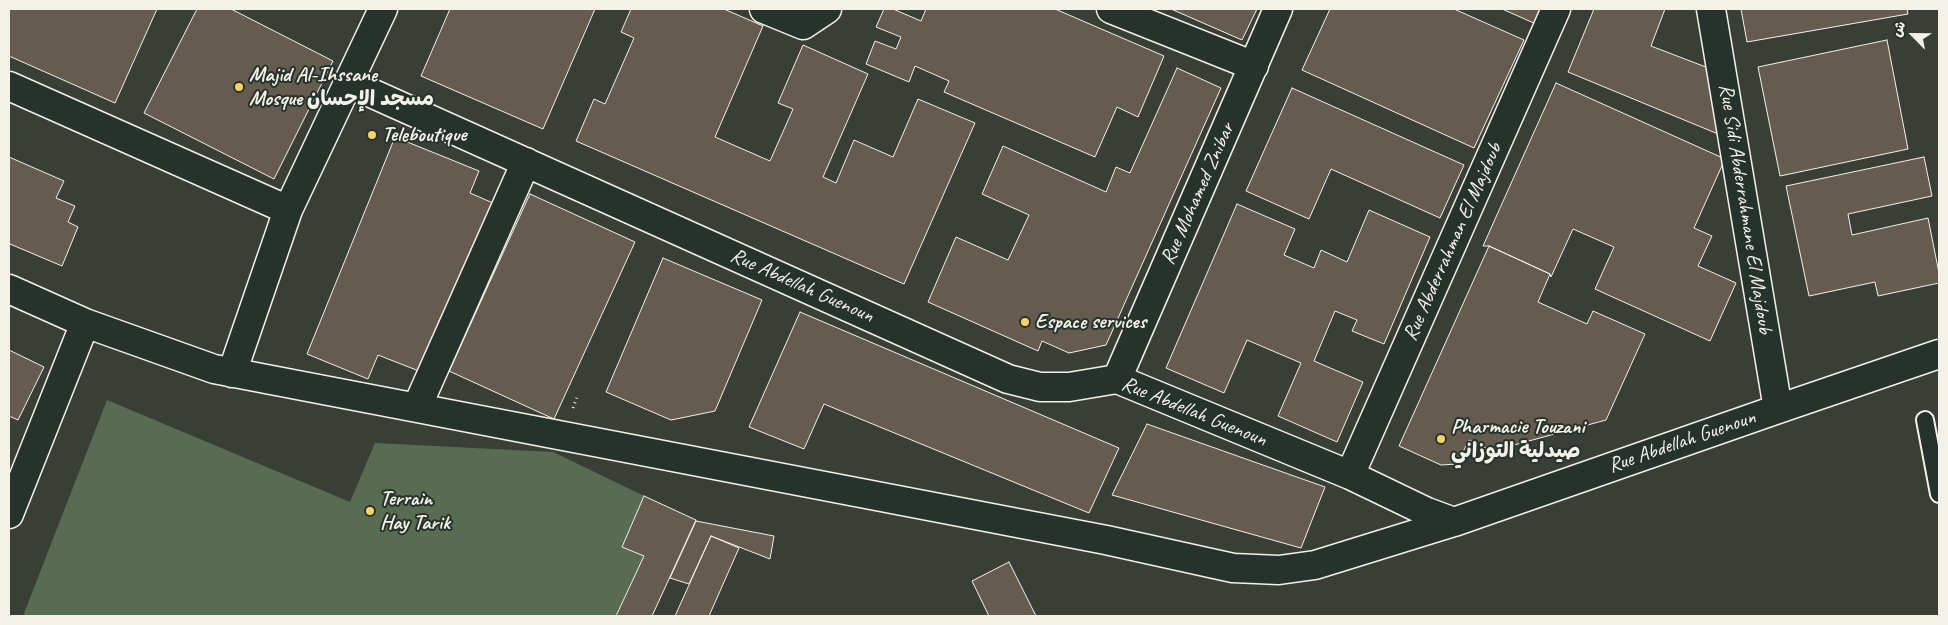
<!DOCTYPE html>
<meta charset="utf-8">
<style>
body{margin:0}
#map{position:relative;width:1948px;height:625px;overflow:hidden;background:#393f37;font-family:Caveat,"Playpen Sans Arabic",sans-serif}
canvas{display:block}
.frame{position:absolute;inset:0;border:10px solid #f4f1e8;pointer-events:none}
.north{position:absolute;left:1888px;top:10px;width:50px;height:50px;-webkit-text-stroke:4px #26332d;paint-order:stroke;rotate:293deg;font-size:14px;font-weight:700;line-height:20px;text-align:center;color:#f4f1e8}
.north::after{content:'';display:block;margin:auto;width:18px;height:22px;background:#f4f1e8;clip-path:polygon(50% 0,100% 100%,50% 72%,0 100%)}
</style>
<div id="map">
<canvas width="1948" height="625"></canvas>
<div class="frame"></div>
<div class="north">ش</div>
</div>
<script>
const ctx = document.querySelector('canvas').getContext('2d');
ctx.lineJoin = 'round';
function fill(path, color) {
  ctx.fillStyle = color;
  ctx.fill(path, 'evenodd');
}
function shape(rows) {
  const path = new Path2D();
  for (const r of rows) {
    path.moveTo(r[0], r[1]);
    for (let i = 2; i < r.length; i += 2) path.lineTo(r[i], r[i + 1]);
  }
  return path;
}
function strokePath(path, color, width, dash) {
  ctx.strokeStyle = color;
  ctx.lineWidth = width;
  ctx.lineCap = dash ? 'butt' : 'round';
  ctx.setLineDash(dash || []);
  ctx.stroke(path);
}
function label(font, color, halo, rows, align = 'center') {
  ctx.font = font + ' Caveat,"Playpen Sans Arabic",sans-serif';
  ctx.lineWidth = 4;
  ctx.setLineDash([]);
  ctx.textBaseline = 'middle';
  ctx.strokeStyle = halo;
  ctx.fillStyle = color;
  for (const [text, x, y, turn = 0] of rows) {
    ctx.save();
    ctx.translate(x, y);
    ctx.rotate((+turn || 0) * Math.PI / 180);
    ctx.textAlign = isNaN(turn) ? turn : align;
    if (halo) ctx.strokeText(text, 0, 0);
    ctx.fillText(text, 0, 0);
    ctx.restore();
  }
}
fill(shape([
 [107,400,350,502,375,443,553,452,696,521,652,616,23,616]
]), '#576c50');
const building = shape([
 [9,9,157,9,115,103,9,56,9,9],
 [197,9,231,9,333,61,274,179,144,113,197,9],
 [450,9,595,9,543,129,421,76,450,9],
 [631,9,724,9,763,26,715,137,770,161,793,109,778,103,803,45,868,74,823,177,836,183,854,140,893,157,918,99,975,123,904,284,576,141,594,99,605,104,634,38,621,32,631,9],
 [884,9,893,9,921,21,926,9,1055,9,1164,56,1138,117,1117,107,1095,157,944,92,949,81,915,66,909,82,866,64,875,41,896,49,901,37,876,27,884,9],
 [1171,9,1257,9,1242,40,1171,9],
 [1330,9,1454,9,1524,40,1474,148,1302,70,1330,9],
 [1502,9,1543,9,1536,24,1502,9],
 [1594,9,1665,9,1651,46,1711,69,1723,136,1568,72,1594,9],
 [1741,9,1907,9,1908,14,1747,42,1741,9],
 [1887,40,1908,149,1780,176,1758,67,1887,40],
 [1177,68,1221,88,1106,345,1069,353,1042,341,1038,351,928,302,956,237,1008,260,1029,215,982,194,1003,146,1106,192,1116,167,1130,173,1177,68],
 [1556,83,1725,159,1694,228,1712,236,1698,266,1736,283,1710,341,1595,289,1614,247,1573,229,1551,277,1550,274,1489,246,1483,246,1556,83],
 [1292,88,1464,165,1440,218,1331,169,1309,219,1246,191,1292,88],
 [395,137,479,171,470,193,493,203,424,373,378,355,368,379,307,354,395,137],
 [9,157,64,181,56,198,75,206,68,222,78,227,62,266,10,244,9,247,9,157],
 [1924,157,1932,196,1848,214,1852,235,1928,218,1939,273,1939,283,1878,296,1875,282,1809,296,1786,186,1924,157],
 [530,194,635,242,554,419,449,371,530,194],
 [1237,204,1295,229,1284,255,1314,268,1321,250,1347,262,1369,210,1430,237,1384,344,1352,331,1357,320,1335,311,1314,361,1363,382,1337,442,1278,416,1301,363,1247,340,1224,393,1166,368,1237,204],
 [1489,246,1550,274,1538,302,1587,324,1593,311,1645,334,1606,420,1492,451,1469,440,1457,464,1441,465,1399,446,1489,246],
 [663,258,762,300,715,411,671,420,606,392,663,258],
 [800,312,1119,448,1089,513,824,404,804,449,749,427,800,312],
 [9,350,44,367,18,420,9,416,9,350],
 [1147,424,1325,487,1301,548,1112,495,1147,424],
 [644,496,696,520,652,616,616,616,644,556,622,547,644,496],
 [696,521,774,536,770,559,711,536,689,584,670,578,696,521],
 [711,536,739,548,709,616,675,616,711,536],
 [1009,562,1036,616,989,616,972,581,1009,562]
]);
fill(building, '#655c4f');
strokePath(building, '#f4f1e8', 1);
const lane = shape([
 [1925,420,1939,494]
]);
const street = shape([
 [764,9,803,25,827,9],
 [1111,9,1254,66],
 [1711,9,1778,409],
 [349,83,1008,379,1040,387,1069,387,1117,379,1350,475,1427,512,1454,522],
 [9,86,288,210],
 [9,289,85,323,214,369,1106,540,1233,568,1279,570,1315,565,1454,522,1778,409,1939,354],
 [232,373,288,210,383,9],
 [1117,379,1278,9],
 [417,407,526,162],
 [1350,475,1556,9],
 [9,514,85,323]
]);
strokePath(lane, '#f4f1e8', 20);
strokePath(street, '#f4f1e8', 31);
strokePath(shape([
 [573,408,577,397]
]), '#f4f1e8', 3, [1, 4]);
strokePath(lane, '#26332d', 16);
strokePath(street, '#26332d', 28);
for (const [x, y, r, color] of [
 [239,87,5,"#ffd166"],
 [372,135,5,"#ffd166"],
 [1025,322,5,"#ffd166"],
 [1441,439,5,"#ffd166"],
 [370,511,5,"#ffd166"]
]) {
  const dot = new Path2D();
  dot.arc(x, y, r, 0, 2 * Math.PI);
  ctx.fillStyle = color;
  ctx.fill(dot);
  strokePath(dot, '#26332d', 2);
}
label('bold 21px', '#f4f1e8', '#26332d', [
 ["Majid Al-Ihssane",249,75],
 ["Mosque مسجد الإحسان",249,99],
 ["Teleboutique",382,135],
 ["Espace services",1035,322],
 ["Pharmacie Touzani",1451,427],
 ["صيدلية التوزاني",1451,451],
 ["Terrain",380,499],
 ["Hay Tarik",380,523]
], 'left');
label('21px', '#f4f1e8', '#26332d', [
 ["Rue Mohamed Znibar",1198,194,-66],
 ["Rue Sidi Abderrahmane El Majdoub",1745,209,81],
 ["Rue Abderrahman El Majdoub",1453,242,-66],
 ["Rue Abdellah Guenoun",802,286,24],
 ["Rue Abdellah Guenoun",1194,412,22],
 ["Rue Abdellah Guenoun",1682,442,-19]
]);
</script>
